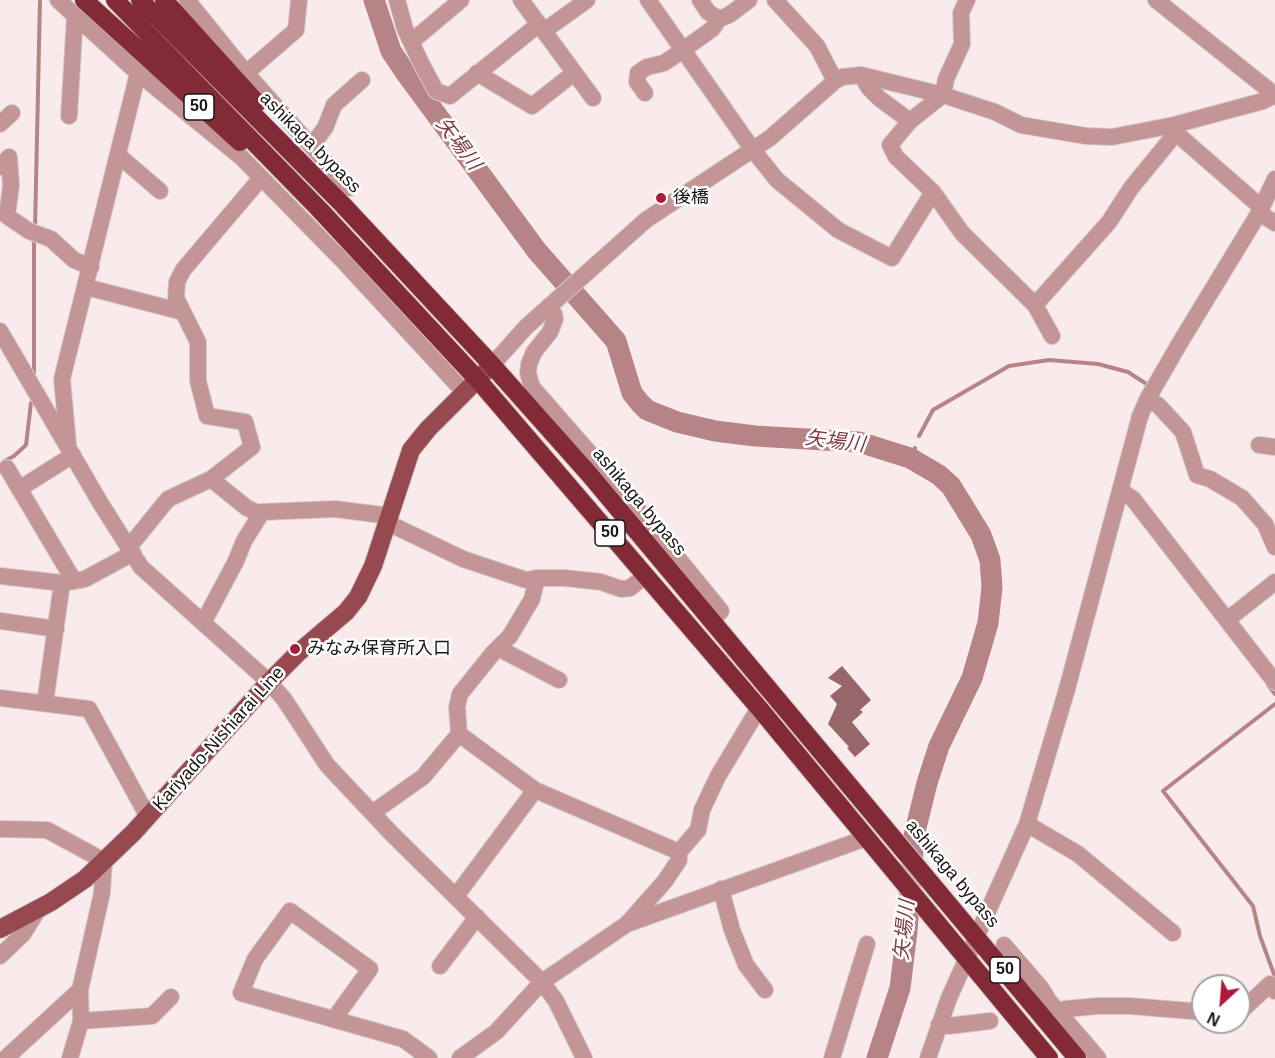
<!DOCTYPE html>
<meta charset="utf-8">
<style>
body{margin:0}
#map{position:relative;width:1275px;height:1058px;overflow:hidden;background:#f9ebec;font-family:Helvetica,sans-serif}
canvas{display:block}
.north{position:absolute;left:1191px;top:974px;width:60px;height:60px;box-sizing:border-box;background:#fff;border:2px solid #a4a2a2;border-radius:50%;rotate:206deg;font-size:16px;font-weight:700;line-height:24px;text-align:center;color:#1b1616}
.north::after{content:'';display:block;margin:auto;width:21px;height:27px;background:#ae1a3c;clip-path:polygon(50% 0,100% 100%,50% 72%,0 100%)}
</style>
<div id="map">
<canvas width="1275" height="1058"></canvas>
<div class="north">N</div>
</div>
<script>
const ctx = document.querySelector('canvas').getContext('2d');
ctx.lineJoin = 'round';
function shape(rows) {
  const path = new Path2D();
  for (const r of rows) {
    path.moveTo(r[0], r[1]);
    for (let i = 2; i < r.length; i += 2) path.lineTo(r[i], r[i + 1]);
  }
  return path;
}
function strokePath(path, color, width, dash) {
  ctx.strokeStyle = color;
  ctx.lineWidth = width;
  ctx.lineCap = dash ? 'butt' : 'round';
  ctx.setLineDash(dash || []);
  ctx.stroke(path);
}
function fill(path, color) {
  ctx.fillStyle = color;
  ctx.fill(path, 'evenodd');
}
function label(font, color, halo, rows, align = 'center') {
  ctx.font = font + ' Helvetica,"Noto Sans JP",sans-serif';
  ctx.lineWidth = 5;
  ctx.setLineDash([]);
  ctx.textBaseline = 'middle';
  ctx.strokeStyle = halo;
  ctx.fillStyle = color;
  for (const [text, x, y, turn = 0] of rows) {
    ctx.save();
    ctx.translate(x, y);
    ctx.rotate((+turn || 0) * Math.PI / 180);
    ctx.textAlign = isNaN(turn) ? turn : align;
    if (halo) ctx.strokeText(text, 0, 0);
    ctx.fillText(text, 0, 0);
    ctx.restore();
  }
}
strokePath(shape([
 [35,229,40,0],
 [34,373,34,239],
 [919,436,933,410,1009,366,1049,360,1098,364,1128,372,1148,385],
 [910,458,915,448],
 [3,462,14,456,26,445,31,403],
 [1268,685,1275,694],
 [1275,704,1163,791,1253,906,1260,936,1275,977]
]), '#b68487', 4);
strokePath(shape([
 [374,0,391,51,405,72,537,251,616,341,632,393,640,403,647,410,677,422,715,431,755,436,859,442,910,458,939,475,951,486,981,535,990,560,992,587,988,623,972,678,939,746,927,783,914,836,907,931,900,988,877,1058]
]), '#b68487', 21);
fill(shape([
 [842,666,871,700,860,710,863,712,852,722,870,744,855,757,847,748,849,747,828,724,837,704,830,696,842,686,828,678]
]), '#966669');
const minor = shape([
 [58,0,138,73,241,157,345,263,465,393],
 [187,0,246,73,349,188],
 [397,0,405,29,421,63,436,91,450,96,539,24],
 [521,0,593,98],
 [648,0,753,150,777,180,838,230,892,258,933,192],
 [700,0,708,12,719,19],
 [775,0,817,46,835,81],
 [967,0,961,13,962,44,946,79,943,95,910,121,890,145,896,157,933,192,962,233,1035,305],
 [1156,0,1275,95],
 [544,31,587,0],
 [409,38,417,37,461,0],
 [477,73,532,106,574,73],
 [861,75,869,88,880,99,910,121],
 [238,80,296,30,299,0],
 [645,93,637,82,638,73,647,67,664,63,683,50,712,29,719,19,729,15,749,0],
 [69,116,75,16],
 [0,124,12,113],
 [1174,125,1176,133,1262,208],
 [312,145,325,128,334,105,362,80],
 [118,155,160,191],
 [0,167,9,157,11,185,7,216,29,231,51,239,74,260,91,267],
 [1259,213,1275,223],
 [86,287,183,312],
 [549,306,554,314,555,319,550,332,534,352,529,364,528,373,532,387,628,497,721,611,712,621],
 [0,331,101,504,141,567,269,682,284,699,327,765,391,833,542,982,556,1001,584,1058],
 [1052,336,1035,305,1109,222,1131,188,1176,133],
 [492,365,526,327,646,220,770,138,835,81,842,77,861,75,943,95,995,112,1021,125,1086,136,1112,137,1174,125,1263,101,1275,95],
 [1148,398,1159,406,1183,432,1197,475,1210,479,1242,498,1265,524,1275,547],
 [68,444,62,379,138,73],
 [1259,445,1275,447],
 [7,468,74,581],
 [19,489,73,455],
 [1120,490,1133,499,1275,682],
 [260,514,247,508,211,479,252,447,245,422,207,416,198,381,198,342,176,298,177,282,183,270,261,178],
 [388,523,463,559,526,580,537,578,565,578,601,582,621,589,630,588,646,575],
 [129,547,168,499,211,479],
 [0,576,62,583,74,581,85,579,133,553],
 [1227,620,1275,582],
 [0,621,56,629],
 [203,623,236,561,244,541,262,512,335,509,390,516],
 [498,648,559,680],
 [0,698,89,709,148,817],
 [45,703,62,583],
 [459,734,535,790,679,852],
 [372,813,423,777,459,734,457,707,460,694,493,653,510,636,532,599,537,578],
 [1027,824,1078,854,1173,933],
 [0,829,47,830,104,861,102,893,80,990,81,1021,70,1058],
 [721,889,732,930,746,965,765,990],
 [456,896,535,790],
 [630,923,866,838],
 [1004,945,1041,988,1049,1001,1098,1058],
 [0,956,23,934,39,908],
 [440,966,477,917],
 [1239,1013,1270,984,1275,991],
 [1044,1018,1065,1009,1098,1006,1130,1006,1203,1012],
 [334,1019,370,969,290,911,255,959,241,993,403,1039,429,1058],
 [81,1021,152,1016,171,997],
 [939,1024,948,1026,990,1021],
 [6,1058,80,990],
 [460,1058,496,1032,542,982,627,924,665,881,679,860,679,852,698,830,702,810,718,776,759,708],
 [832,1058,867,944],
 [928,1058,949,998,1027,824,1067,689,1140,416,1148,398,1181,341,1259,213,1275,179]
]);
const major = shape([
 [0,929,51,902,85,879,134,832,269,682,299,652,346,612,358,597,373,566,411,450,428,429,489,368]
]);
const highway = shape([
 [84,0,240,142],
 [115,0,319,209,478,380,759,708,1049,1058],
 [140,0,343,205,492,365,589,474,1077,1058],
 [164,0,257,103]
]);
strokePath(minor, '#d5c9ca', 18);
strokePath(major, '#d5c9ca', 20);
strokePath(highway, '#d5c9ca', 20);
strokePath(minor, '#c39597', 16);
strokePath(major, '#96494f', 18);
strokePath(highway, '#832a37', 18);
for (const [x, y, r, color] of [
 [661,198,6,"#ae1a3c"],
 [295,649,6,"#ae1a3c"]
]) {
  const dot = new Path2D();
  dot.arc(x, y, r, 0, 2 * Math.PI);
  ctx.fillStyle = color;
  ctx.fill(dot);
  strokePath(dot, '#fff', 2);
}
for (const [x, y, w] of [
 [199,107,30],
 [610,533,30],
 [1005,970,30]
]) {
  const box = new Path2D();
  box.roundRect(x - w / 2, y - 13, w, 26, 4.5);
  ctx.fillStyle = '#fff';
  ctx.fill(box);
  strokePath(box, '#1b1616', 1.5);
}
label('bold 16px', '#1b1616', null, [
 ["50",199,107],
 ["50",610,533],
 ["50",1005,970]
]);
label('18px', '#1b1616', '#fff', [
 ["ashikaga bypass",310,143,45],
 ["ashikaga bypass",639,502,50],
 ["Kariyado-Nishiarai Line",219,739,-48],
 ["ashikaga bypass",952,874,50]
]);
label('18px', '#1b1616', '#fff', [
 ["後橋",673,198],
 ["みなみ保育所入口",307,649]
], 'left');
label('italic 20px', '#7f3c42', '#fff', [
 ["矢場川",458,144,53],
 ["矢場川",835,442,7],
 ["矢場川",905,930,-84]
]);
</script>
